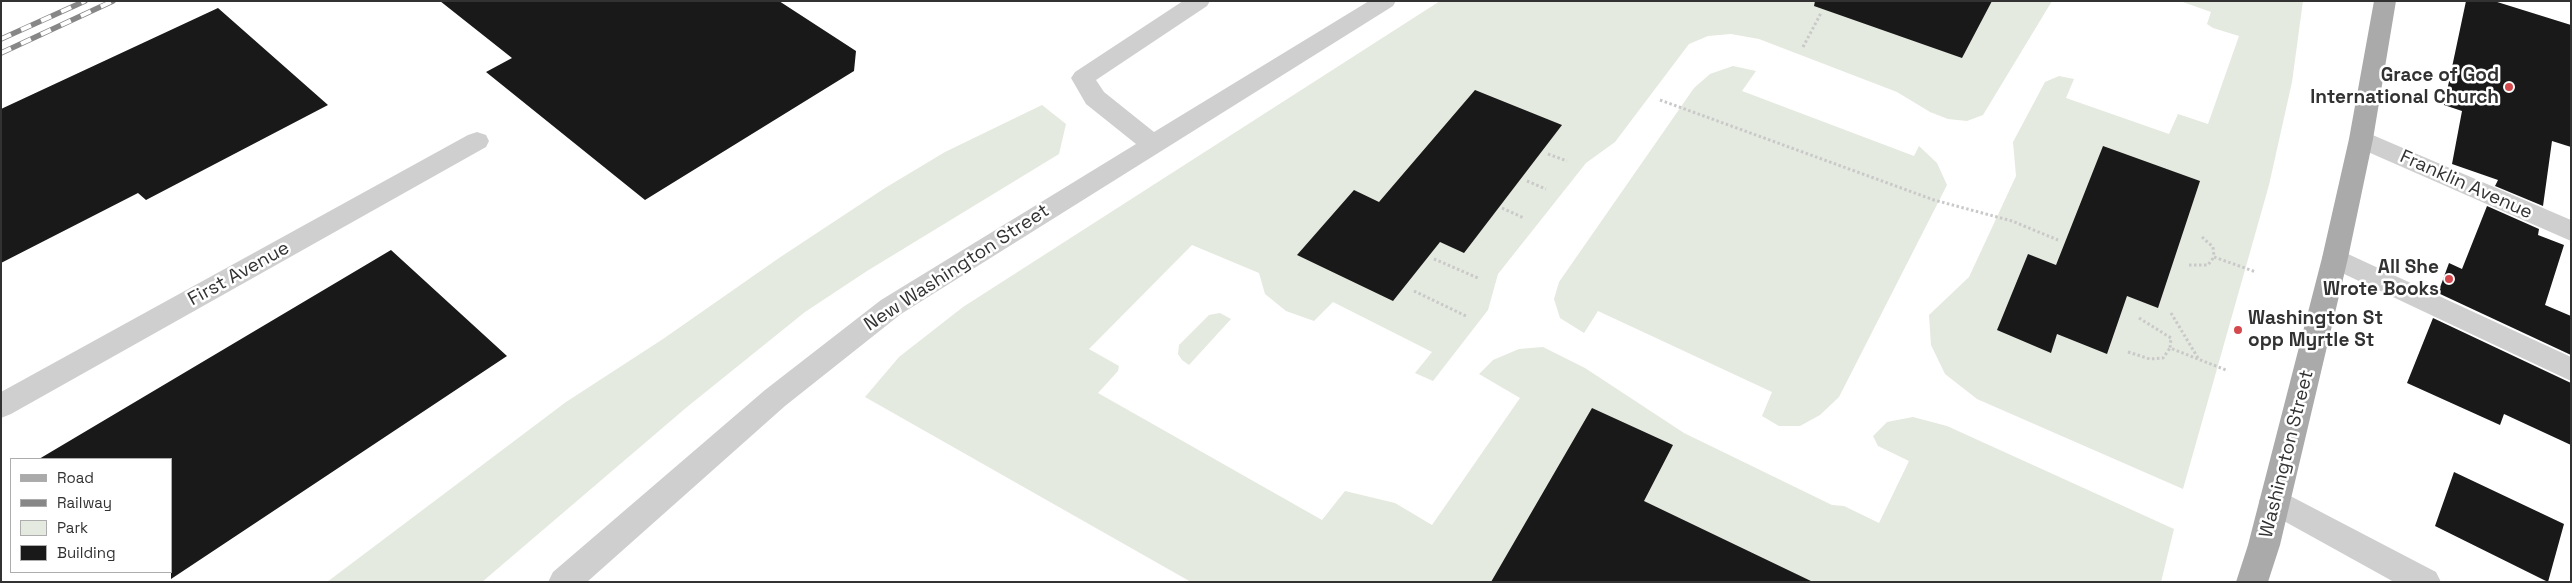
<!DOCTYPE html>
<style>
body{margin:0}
#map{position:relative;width:2572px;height:583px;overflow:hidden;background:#fff;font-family:"Space Grotesk",sans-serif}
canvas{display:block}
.frame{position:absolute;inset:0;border:2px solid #323232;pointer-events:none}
.legend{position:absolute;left:10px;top:458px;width:162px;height:115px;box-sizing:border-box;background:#fff;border:1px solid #adadad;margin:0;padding:6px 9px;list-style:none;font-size:15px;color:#323232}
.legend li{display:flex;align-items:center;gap:10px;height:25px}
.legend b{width:25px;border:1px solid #adadad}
</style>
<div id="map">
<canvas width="2572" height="583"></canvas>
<div class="frame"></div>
<ul class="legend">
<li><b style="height:6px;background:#aaa"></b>Road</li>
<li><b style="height:6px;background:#878787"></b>Railway</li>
<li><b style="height:14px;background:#e4eadf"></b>Park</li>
<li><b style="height:14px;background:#191919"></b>Building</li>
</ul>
</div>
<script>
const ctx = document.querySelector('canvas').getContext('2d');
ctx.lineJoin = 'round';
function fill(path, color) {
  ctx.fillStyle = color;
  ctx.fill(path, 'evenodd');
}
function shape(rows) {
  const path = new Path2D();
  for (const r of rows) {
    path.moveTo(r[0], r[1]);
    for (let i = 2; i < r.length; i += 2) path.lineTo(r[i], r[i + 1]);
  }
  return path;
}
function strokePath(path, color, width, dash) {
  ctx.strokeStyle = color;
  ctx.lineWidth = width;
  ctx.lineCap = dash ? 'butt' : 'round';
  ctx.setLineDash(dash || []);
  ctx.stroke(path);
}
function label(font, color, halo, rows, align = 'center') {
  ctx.font = font + ' "Space Grotesk",sans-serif';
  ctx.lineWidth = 5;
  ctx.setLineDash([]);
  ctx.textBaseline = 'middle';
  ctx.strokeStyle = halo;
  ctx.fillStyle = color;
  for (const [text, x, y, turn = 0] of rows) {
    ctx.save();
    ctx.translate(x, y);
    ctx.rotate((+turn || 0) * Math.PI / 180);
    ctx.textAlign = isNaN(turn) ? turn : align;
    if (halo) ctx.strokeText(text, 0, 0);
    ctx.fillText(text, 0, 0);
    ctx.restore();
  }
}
fill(shape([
 [1440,1,2052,1,1983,115,1967,121,1948,119,1930,112,1897,92,1759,39,1731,34,1708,36,1689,44,1615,142,1586,163,1498,274,1488,310,1433,381,1415,373,1432,352,1333,302,1314,321,1286,311,1265,294,1259,273,1192,245,1089,349,1119,366,1118,371,1098,393,1322,520,1345,491,1395,503,1432,525,1520,398,1479,374,1493,360,1519,349,1543,347,1585,368,1684,433,1832,505,1844,506,1879,523,1909,461,1878,446,1873,436,1887,422,1913,417,1947,426,2174,529,2161,582,1191,582,865,397,899,357,963,307],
 [2180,1,2303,1,2292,82,2269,185,2183,489,1977,399,1945,374,1931,345,1929,315,1969,277,2016,176,2013,142,2045,82,2059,76,2074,79,2066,98,2169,134,2178,114,2208,124,2239,36,2213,28,2207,24,2211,12],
 [1733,66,1756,71,1742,91,1914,156,1919,146,1937,163,1947,185,1839,397,1820,415,1800,426,1779,426,1762,416,1772,392,1598,311,1584,333,1560,318,1554,299,1559,282,1694,88,1710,74],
 [1042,105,1066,124,1059,154,867,271,805,312,687,407,482,582,327,582,566,402,663,339,779,258,885,188,945,152],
 [1220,313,1231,319,1189,365,1182,360,1178,354,1179,345,1209,315]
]), '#e4eadf');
fill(shape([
 [440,1,779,1,856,51,854,71,645,200,486,72,512,58],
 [1815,1,1992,1,1962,58,1814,6],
 [2466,1,2494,1,2571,25,2571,147,2552,141,2543,206,2495,186,2498,180,2452,164,2462,111,2444,105],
 [218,8,328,105,146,200,138,193,1,263,1,109],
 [1475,90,1562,125,1464,253,1440,242,1393,301,1297,255,1354,190,1379,202],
 [2103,146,2200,181,2158,308,2127,296,2107,354,2057,334,2051,353,1997,330,2028,254,2056,265],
 [2487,206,2539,229,2538,235,2564,245,2545,305,2571,316,2571,355,2438,293,2449,263,2462,269],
 [391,250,507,356,171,579,171,459,39,459],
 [2433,318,2571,383,2571,445,2504,414,2500,425,2407,383],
 [1592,408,1673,445,1644,501,1813,582,1491,582],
 [2454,472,2564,524,2548,582,2435,526]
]), '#191919');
strokePath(shape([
 [1803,47,1821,13],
 [1660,100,1934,200,2012,221,2058,240],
 [1548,154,1567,161],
 [1527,181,1546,189],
 [1502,208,1524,218],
 [2202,237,2213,247,2214,257,2256,272],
 [1434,259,1478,278],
 [2189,265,2208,265,2214,257],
 [1414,291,1466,316],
 [2171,313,2198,358],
 [2139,318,2171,338,2170,348,2226,370],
 [2128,352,2150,359,2163,358,2170,348]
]), '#c9c9c9', 3, [2.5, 2.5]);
fill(shape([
 [1183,1,1210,1,1207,6,1096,80,1104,92,1154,132,1369,1,1396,1,1393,6,901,314,785,406,587,582,548,582,553,572,765,390,881,300,1136,144,1086,104,1071,78,1075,72,1183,1],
 [2361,130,2571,220,2571,241,2352,145,2349,139,2352,133,2361,130],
 [477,132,486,135,489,141,486,147,11,414,1,418,1,392,468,135,477,132],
 [2335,248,2571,357,2571,381,2325,265,2322,258,2325,251,2335,248],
 [2275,488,2436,572,2441,582,2394,582,2264,510,2259,501,2264,492,2275,488]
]), '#cfcfcf');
fill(shape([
 [2374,1,2396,1,2373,139,2348,258,2280,545,2268,582,2236,582,2248,545,2322,258,2349,139,2374,1]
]), '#aaa');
const rail = shape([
 [1,39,85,1],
 [1,53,113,1]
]);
strokePath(rail, '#878787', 5.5);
strokePath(rail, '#fff', 4, [11]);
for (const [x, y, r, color] of [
 [2509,87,5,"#d4494d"],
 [2449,279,5,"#d4494d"],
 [2238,330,5,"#d4494d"]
]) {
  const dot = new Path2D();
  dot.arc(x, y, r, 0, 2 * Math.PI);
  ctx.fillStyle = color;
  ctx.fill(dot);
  strokePath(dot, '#fff', 2);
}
label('bold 19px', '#323232', '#fff', [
 ["Grace of God",2499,76],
 ["International Church",2499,98],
 ["All She",2439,268],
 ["Wrote Books",2439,290],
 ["Washington St",2248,319,"left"],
 ["opp Myrtle St",2248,341,"left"]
], 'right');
label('19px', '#323232', '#fff', [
 ["Franklin Avenue",2466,185,24],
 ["New Washington Street",957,268,-33],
 ["First Avenue",239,274,-29],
 ["Washington Street",2287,454,-76]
]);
</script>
